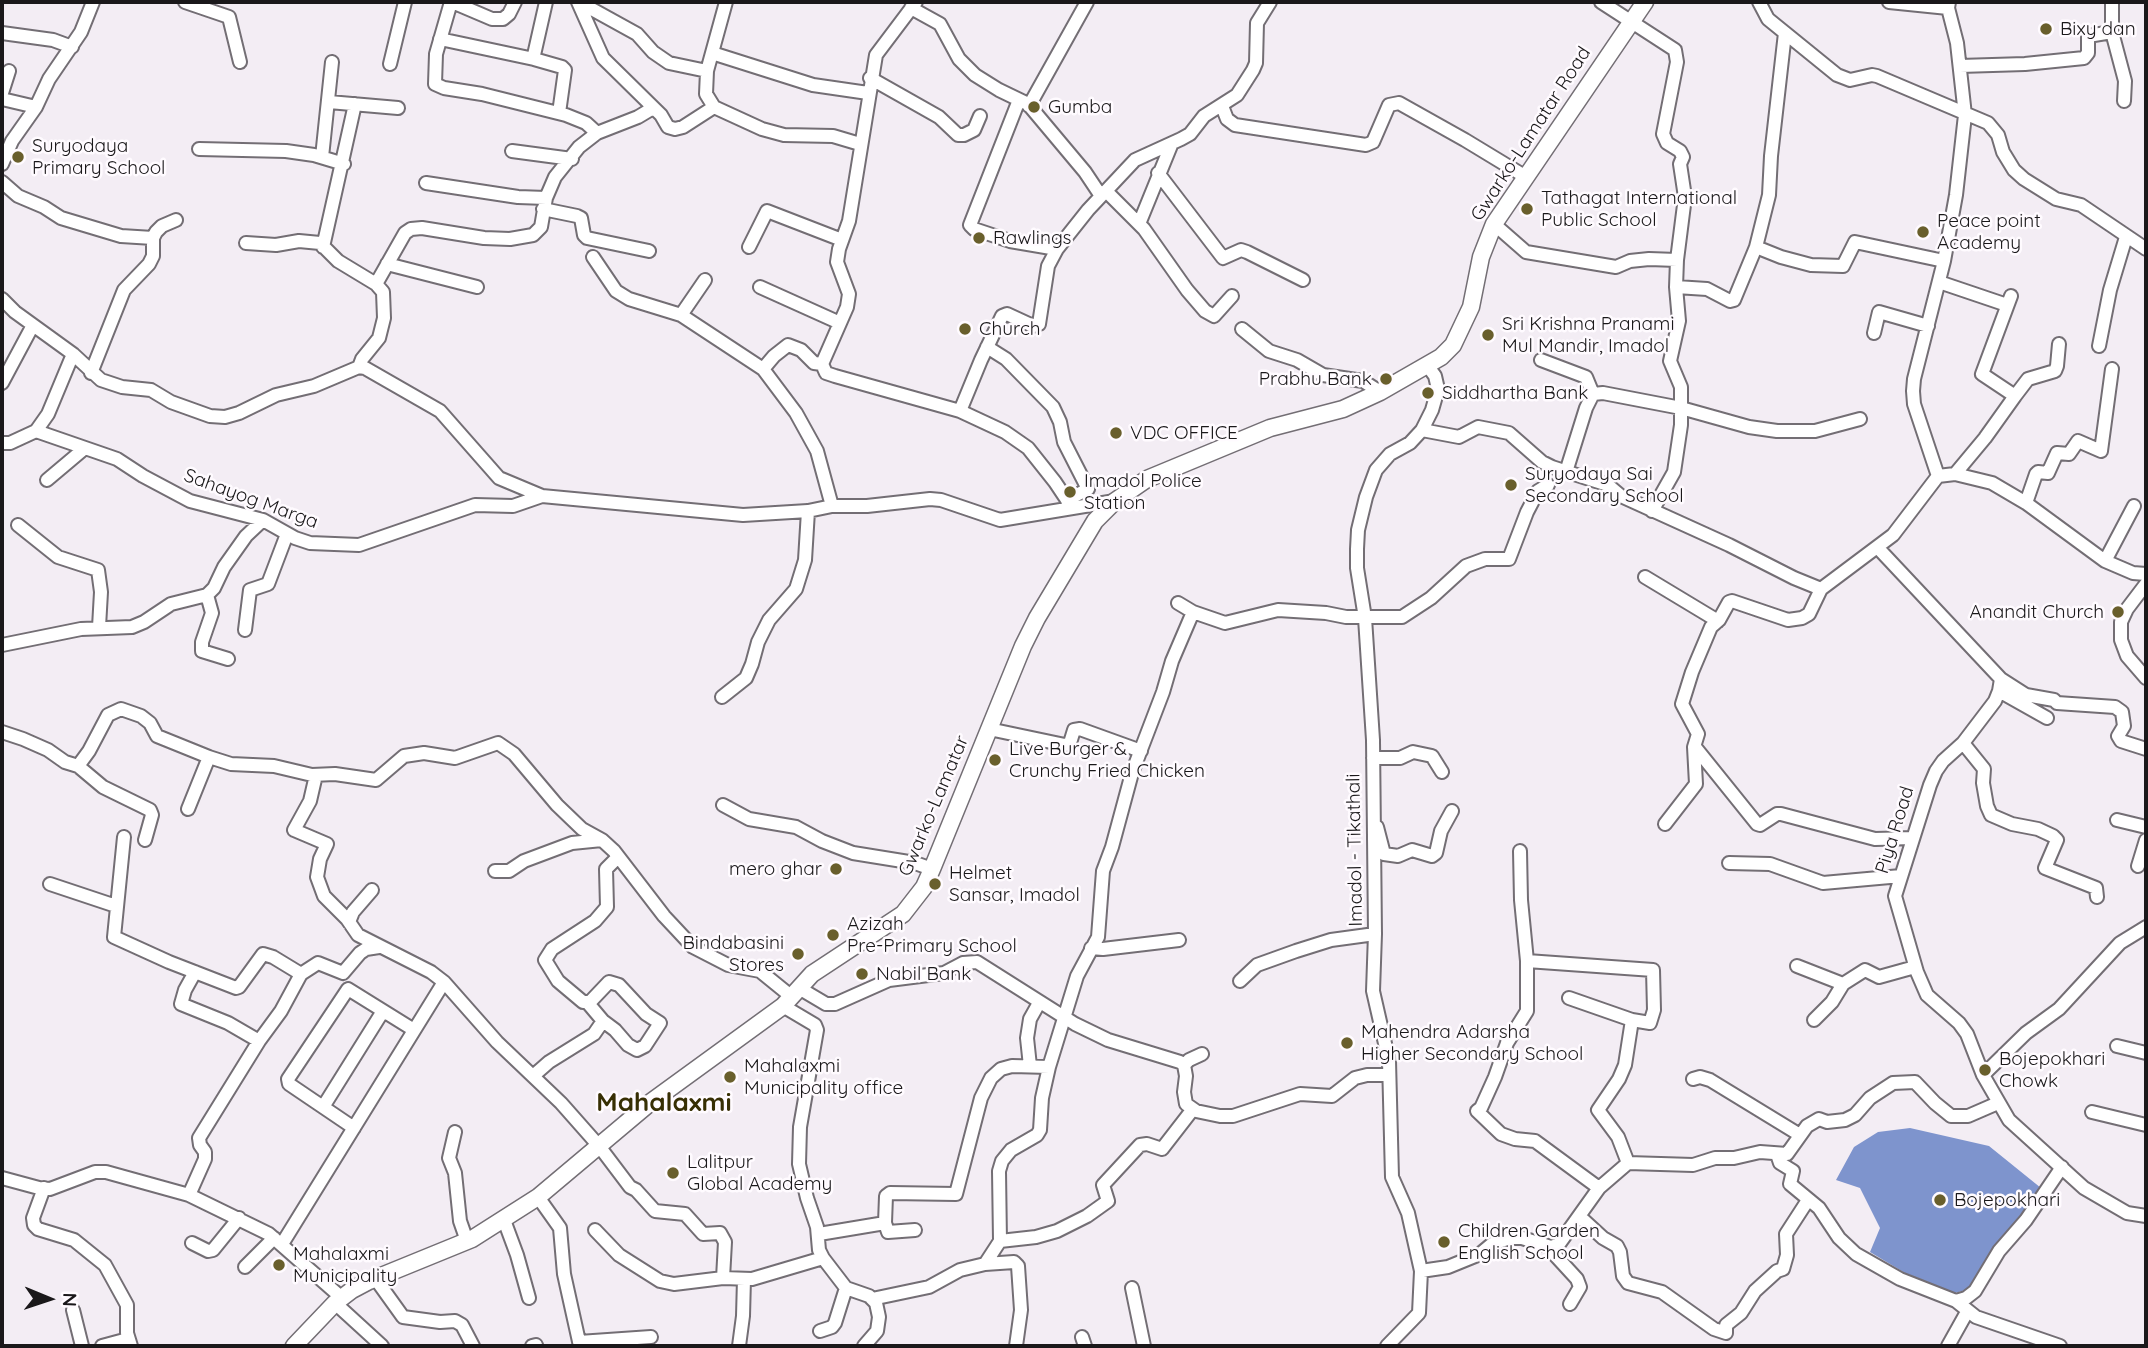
<!DOCTYPE html>
<style>
body{margin:0}
#map{position:relative;width:2148px;height:1348px;overflow:hidden;background:#f3edf4;font-family:Quicksand,sans-serif}
canvas{display:block}
.frame{position:absolute;inset:0;border:4px solid #1a181a;pointer-events:none}
.north{position:absolute;left:14px;top:1264px;width:70px;height:70px;-webkit-text-stroke:5px #fffbff;paint-order:stroke;rotate:92deg;font-size:19px;font-weight:700;line-height:28px;text-align:center;color:#1a181a}
.north::after{content:'';display:block;margin:auto;width:24px;height:32px;background:#1a181a;clip-path:polygon(50% 0,100% 100%,50% 72%,0 100%)}
</style>
<div id="map">
<canvas width="2148" height="1348"></canvas>
<div class="frame"></div>
<div class="north">N</div>
</div>
<script>
const ctx = document.querySelector('canvas').getContext('2d');
ctx.lineJoin = 'round';
function fill(path, color) {
  ctx.fillStyle = color;
  ctx.fill(path, 'evenodd');
}
function shape(rows) {
  const path = new Path2D();
  for (const r of rows) {
    path.moveTo(r[0], r[1]);
    for (let i = 2; i < r.length; i += 2) path.lineTo(r[i], r[i + 1]);
  }
  return path;
}
function strokePath(path, color, width, dash) {
  ctx.strokeStyle = color;
  ctx.lineWidth = width;
  ctx.lineCap = dash ? 'butt' : 'round';
  ctx.setLineDash(dash || []);
  ctx.stroke(path);
}
function label(font, color, halo, rows, align = 'center') {
  ctx.font = font + ' Quicksand,sans-serif';
  ctx.lineWidth = 5;
  ctx.setLineDash([]);
  ctx.textBaseline = 'middle';
  ctx.strokeStyle = halo;
  ctx.fillStyle = color;
  for (const [text, x, y, turn = 0] of rows) {
    ctx.save();
    ctx.translate(x, y);
    ctx.rotate((+turn || 0) * Math.PI / 180);
    ctx.textAlign = isNaN(turn) ? turn : align;
    if (halo) ctx.strokeText(text, 0, 0);
    ctx.fillText(text, 0, 0);
    ctx.restore();
  }
}
fill(shape([
 [1910,1128,1989,1146,2041,1188,1973,1288,1955,1293,1905,1273,1870,1252,1880,1228,1860,1188,1836,1180,1854,1147,1878,1132]
]), '#7e94cd');
const minor = shape([
 [185,2,229,17,240,62],
 [451,2,436,54,435,84,444,88,482,94,566,115,586,123,597,133],
 [452,2,492,19,503,19,509,14,515,2],
 [546,2,534,55,534,59,562,67,565,70,559,113],
 [578,2,603,58,661,115,668,127,675,129,683,127,714,107],
 [579,2,637,34,653,52,669,63,707,71],
 [726,2,707,71,706,94,714,107,762,129,784,135,833,136,860,144],
 [916,2,876,55,849,221,839,249,837,262,849,294,847,307,822,364,826,373,835,376,960,411,1005,432,1028,448,1055,482,1067,500,1069,508],
 [1601,2,1675,50,1677,62,1663,134,1667,143,1680,151,1683,157,1680,164,1685,197,1677,260,1676,287,1679,321,1670,361,1681,387,1681,425,1674,472,1652,511],
 [1759,2,1768,19,1837,75,1850,80,1872,75,1877,76,1988,123,1998,135,2003,152,2014,170,2024,179,2056,199,2081,205,2146,249],
 [1889,2,1948,8],
 [911,8,940,24,959,59,975,75,999,90,1028,104,1085,172,1101,196],
 [2112,32,2125,81,2124,101],
 [2,33,53,40,72,47],
 [440,39,534,59],
 [712,53,813,85,868,93],
 [390,64,405,2],
 [1960,66,2025,64,2084,58,2088,53,2088,36,2112,32,2112,2],
 [870,78,939,117,958,135,964,135,974,130,980,116],
 [2,93,9,71],
 [2,99,36,107],
 [1019,100,970,225,974,229,1010,241,1057,249],
 [329,102,398,108],
 [1029,106,1087,2],
 [1222,106,1227,119,1235,125,1366,145,1373,142,1389,105,1399,103,1465,140,1526,177],
 [199,149,286,151,314,155,344,164],
 [512,151,572,159],
 [322,157,332,62],
 [2,164,12,141,36,107,49,79,81,32,93,2],
 [1158,173,1223,258,1241,250,1247,252,1303,280],
 [2,182,18,196,44,207,61,218,121,236,153,238],
 [426,183,518,197,546,198],
 [1107,192,1144,229,1187,290,1205,311,1214,316,1232,296],
 [543,209,577,216,581,218,584,235,587,238,649,251],
 [1139,224,1172,143],
 [1494,224,1526,252,1616,267,1630,261,1649,259,1677,260],
 [246,243,276,245,299,241,320,243,338,261,376,284,383,292,384,318,379,338,362,359,359,367],
 [323,247,355,104],
 [749,247,767,211,842,240],
 [1756,247,1781,257,1811,265,1843,266,1855,242,1944,261],
 [593,257,616,291,629,299,681,315,763,369,796,413,817,451,832,506],
 [387,264,477,287],
 [1939,282,2007,305],
 [376,284,405,233,411,229,422,228,484,238,510,239,533,235,541,227,546,198,555,177,579,147,597,133,638,117,653,108],
 [760,287,840,323],
 [1676,287,1707,289,1730,301,1734,300,1756,247,1769,195,1771,156,1785,33],
 [2,299,15,312,73,354,101,380,122,387,151,390,171,402,210,416,225,417,239,413,276,395,314,386,359,367,365,368,440,411,499,478,542,496,743,515,808,511,832,506,867,506,930,499,941,500,1000,520,1115,501],
 [681,315,705,280],
 [1242,329,1269,351,1297,360,1323,375,1363,381,1380,392],
 [1874,333,1879,312,1928,326],
 [2099,346,2110,290,2126,237],
 [987,347,1006,359,1053,407,1060,422,1064,442,1088,489,1067,500],
 [1541,360,1586,377,1593,394],
 [763,369,774,356,788,345,801,350,814,363,822,364],
 [91,373,124,290,149,264,153,256,153,238,156,232,162,226,176,220],
 [2,383,33,325],
 [1593,394,1603,393,1681,408,1749,427,1777,431,1815,431,1860,419],
 [2015,396,2028,379,2055,371,2057,366,2059,344],
 [960,411,981,360,1002,316,1007,314,1033,326,1039,324,1048,266,1057,249,1088,210,1135,160,1181,139,1190,134,1204,116,1237,95,1253,70,1256,63,1257,23,1270,2],
 [1422,430,1459,437,1478,427,1509,433,1542,462,1552,467,1608,485,1621,496,1729,545,1794,578,1821,589,1893,535,1938,476,1955,474,1992,483,2026,503,2105,561,2133,573,2146,574],
 [36,431,117,459,143,476,190,501,263,520,295,538,310,543,359,545,475,505,513,506,542,496],
 [2,443,10,443,36,431,48,414,73,354],
 [1566,472,1586,408,1593,394],
 [1955,474,1985,438,2015,396,1982,374,2011,296],
 [1938,476,1914,404,1913,391,1914,379,1944,261,1956,195,1965,115,1957,43,1948,8,1949,2],
 [47,480,85,448],
 [2026,503,2036,474,2038,472,2048,473,2057,453,2069,454,2078,441,2101,451,2112,369],
 [18,525,58,557,98,570,101,592,99,627],
 [1878,548,2001,679,1999,691,1995,701,1963,743,1943,761,1936,771,1930,785,1895,896,1917,972,1927,995,1959,1023,1967,1034,1983,1075,2009,1120,2084,1188,2127,1213,2146,1216],
 [2105,561,2134,506],
 [1645,577,1718,621],
 [2146,584,2127,609,2121,622,2121,640,2127,656,2146,678],
 [207,595,212,613,202,642,202,651,228,659],
 [1178,603,1193,612,1225,623,1278,610,1326,613,1346,617,1402,617,1431,598,1466,566,1485,559,1509,559,1527,512,1538,491,1548,485],
 [245,630,250,590,268,584,287,534],
 [2,645,81,629,132,627,144,622,171,604,207,595,214,588,224,567,246,536,263,520],
 [2001,679,2026,695,2054,700,2057,703,2115,707,2122,712,2124,726,2118,736,2121,741,2146,749],
 [1999,691,2047,718],
 [722,697,746,678,752,664,758,642,769,620,796,589,805,560,808,511],
 [989,729,1065,745,1070,743,1074,730,1080,729,1141,751],
 [2,732,23,739,48,750,65,762,78,766,103,787,150,810,152,815,145,840],
 [1963,743,1984,769,1983,783,1987,806,1991,815,2012,824,2038,829,2053,836,2057,840,2045,868,2096,888,2097,897],
 [1695,747,1757,824,1760,825,1777,814,1781,814,1875,839,1913,838],
 [1373,758,1400,758,1413,752,1432,756,1442,772],
 [78,766,89,751,108,715,121,709,141,716,150,723,157,736,209,757,231,764,274,766,312,775,335,774,376,780,404,756,424,753,455,758,498,743,514,754,557,805,582,829,602,840,614,851,664,916,693,947,728,965,760,971,792,997],
 [316,775,310,801,294,830,327,844,320,859,317,877,324,896,347,919,358,935,431,972,444,982,497,1042,561,1103,599,1146,630,1187,636,1190,655,1211,685,1214,703,1234,720,1233,725,1242,723,1278],
 [723,805,749,819,796,827,822,841,853,853,915,863,932,869],
 [188,809,209,757],
 [2117,820,2146,827],
 [1665,824,1696,784,1694,747,1698,734,1682,704,1692,672,1711,627,1719,620,1729,602,1732,601,1788,620,1802,618,1809,614,1821,589],
 [1377,827,1384,854,1398,856,1412,850,1432,856,1436,853,1441,831,1452,811],
 [124,837,114,937,169,962,236,988,239,987,263,954,273,957,301,974],
 [1520,851,1521,900,1527,961,1527,1011,1507,1043,1495,1077,1481,1108,1477,1111,1501,1134,1515,1139,1535,1141,1599,1188],
 [1729,863,1770,864,1823,883,1901,876],
 [2138,866,2146,840],
 [495,871,509,871,524,861,572,843,602,840],
 [50,884,116,906],
 [349,922,353,912,372,890],
 [1091,948,1103,949,1179,940],
 [1527,961,1653,970,1654,1010,1650,1023,1632,1020,1569,998],
 [1797,966,1843,984],
 [195,972,185,990,181,1004,228,1023,259,1041],
 [1240,981,1257,965,1296,951,1331,940,1375,934],
 [799,988,826,1004,835,1004,889,980,944,973,963,963,977,962,1075,1024,1108,1040,1180,1062,1184,1065,1186,1076,1184,1092,1186,1104,1196,1111,1220,1116,1233,1116,1300,1094,1332,1096,1355,1078,1367,1075,1389,1075],
 [587,1002,590,1002,609,982,619,985,646,1014,660,1023,645,1046,637,1050,628,1045,615,1030,603,1021,587,1002,583,1002,558,981,545,960,552,949,595,921,607,907,606,869,618,857],
 [783,1006,815,1025,817,1030,800,1127,799,1164,807,1198,817,1227,819,1250,823,1258,846,1288,869,1296,876,1303,879,1317,877,1331,864,1346],
 [1814,1020,1832,1002,1843,984,1865,970,1879,977,1915,967],
 [2117,1046,2146,1053],
 [1184,1065,1189,1060,1202,1054],
 [1030,1066,1027,1038,1030,1019,1039,1003],
 [1983,1075,2026,1033,2059,1009,2120,943,2146,927],
 [533,1076,549,1062,594,1034,603,1021],
 [1693,1079,1700,1077,1710,1080,1800,1135],
 [323,1107,383,1011],
 [2092,1112,2146,1125],
 [354,1128,289,1084,288,1079,348,989,414,1030],
 [455,1132,449,1158,455,1173,460,1221,467,1241],
 [1777,1154,1780,1163,1793,1171,1790,1184,1819,1208,1839,1238,1856,1254,1900,1279,1956,1301,1976,1317,2060,1346],
 [1628,1163,1618,1137,1598,1110,1619,1079,1625,1065,1632,1020],
 [2,1178,39,1188,50,1189,95,1172,106,1172,189,1195,269,1234,342,1298],
 [44,1188,33,1218,34,1225,38,1229,74,1240,105,1265,127,1305,127,1333,131,1346],
 [189,1195,205,1159,205,1152,200,1145,199,1138,259,1041,281,1011,301,974,318,963,343,973,360,953,366,949,379,947],
 [538,1197,560,1228,564,1274,580,1346],
 [1579,1216,1603,1238,1617,1246,1620,1252,1623,1276,1628,1283,1662,1292,1714,1329,1726,1333,1726,1325,1741,1313,1755,1291,1777,1271,1783,1269,1787,1255,1786,1234,1808,1200],
 [504,1220,517,1255,529,1298],
 [885,1223,888,1232,915,1230],
 [595,1230,619,1255,660,1281,674,1284,723,1278,752,1279,823,1258],
 [819,1234,885,1223,886,1196,890,1193,956,1194,981,1098,991,1078,1001,1069,1012,1066,1049,1067],
 [1000,1241,1036,1237,1057,1231,1087,1216,1108,1201,1103,1185,1140,1145,1147,1144,1162,1149,1193,1109],
 [192,1243,208,1251,213,1250,239,1218],
 [282,1244,444,982],
 [1551,1247,1555,1255,1577,1279,1580,1287,1570,1304],
 [985,1264,1014,1262,1018,1266,1021,1310,1016,1346],
 [245,1267,274,1238],
 [1421,1271,1448,1267,1480,1254,1492,1244,1510,1238,1522,1238,1551,1247,1559,1244,1599,1188,1628,1163,1693,1165,1715,1158,1734,1158,1760,1152,1787,1154,1807,1126,1819,1119,1827,1122,1845,1120,1855,1115,1870,1098,1893,1083,1915,1082,1935,1103,1951,1116,1968,1116,1998,1103],
 [375,1278,403,1317,440,1322,455,1321,462,1325,473,1346],
 [1132,1288,1144,1346],
 [872,1299,929,1287,960,1270,985,1264,1000,1241,999,1171,1002,1161,1011,1150,1037,1135,1040,1130,1042,1098,1049,1067,1077,976,1098,937,1103,871,1112,847,1132,773,1163,692,1172,661,1193,612],
 [1956,1301,1966,1298,1975,1291,1999,1251,2026,1220,2062,1167],
 [335,1303,382,1346],
 [73,1310,82,1346],
 [820,1331,832,1327,835,1323,846,1288],
 [1082,1337,1085,1346],
 [579,1342,651,1337],
 [102,1346,128,1339],
 [532,1346,536,1345],
 [739,1346,743,1316,744,1279],
 [1387,1346,1419,1313,1421,1271,1408,1213,1392,1177,1389,1061,1373,991,1375,934,1373,740,1365,618,1357,568,1357,549,1358,530,1366,497,1376,470,1390,454,1410,443,1422,430,1432,410,1438,389,1435,376,1427,365],
 [1948,1346,1967,1312]
]);
const major = shape([
 [294,1346,335,1303,352,1290,369,1281,472,1239,538,1197,651,1102,783,1006,812,974,903,914,924,887,932,869,1023,646,1037,618,1095,521,1115,501,1147,479,1270,428,1343,409,1380,392,1441,357,1453,345,1471,307,1481,257,1494,224,1645,2]
]);
strokePath(minor, '#736e74', 16);
strokePath(major, '#736e74', 19);
strokePath(minor, '#fff', 12);
strokePath(major, '#fff', 16);
for (const [x, y, r, color] of [
 [2046,29,7,"#695f2c"],
 [1034,107,7,"#695f2c"],
 [18,157,7,"#695f2c"],
 [1527,209,7,"#695f2c"],
 [1923,232,7,"#695f2c"],
 [979,238,7,"#695f2c"],
 [965,329,7,"#695f2c"],
 [1488,335,7,"#695f2c"],
 [1386,379,7,"#695f2c"],
 [1428,393,7,"#695f2c"],
 [1116,433,7,"#695f2c"],
 [1511,485,7,"#695f2c"],
 [1070,492,7,"#695f2c"],
 [2118,612,7,"#695f2c"],
 [995,760,7,"#695f2c"],
 [836,869,7,"#695f2c"],
 [935,884,7,"#695f2c"],
 [833,935,7,"#695f2c"],
 [798,954,7,"#695f2c"],
 [862,974,7,"#695f2c"],
 [1347,1043,7,"#695f2c"],
 [1985,1070,7,"#695f2c"],
 [730,1077,7,"#695f2c"],
 [673,1173,7,"#695f2c"],
 [1940,1200,7,"#695f2c"],
 [1444,1242,7,"#695f2c"],
 [279,1265,7,"#695f2c"]
]) {
  const dot = new Path2D();
  dot.arc(x, y, r, 0, 2 * Math.PI);
  ctx.fillStyle = color;
  ctx.fill(dot);
  strokePath(dot, '#fffbff', 2.5);
}
label('19px', '#1a181a', '#fffbff', [
 ["Bixy dan",2060,29],
 ["Gumba",1048,107],
 ["Suryodaya",32,146],
 ["Primary School",32,168],
 ["Tathagat International",1541,198],
 ["Public School",1541,220],
 ["Peace point",1937,221],
 ["Academy",1937,243],
 ["Rawlings",993,238],
 ["Sri Krishna Pranami",1502,324],
 ["Mul Mandir, Imadol",1502,346],
 ["Church",979,329],
 ["Prabhu Bank",1372,379,"right"],
 ["Siddhartha Bank",1442,393],
 ["VDC OFFICE",1130,433],
 ["Suryodaya Sai",1525,474],
 ["Secondary School",1525,496],
 ["Imadol Police",1084,481],
 ["Station",1084,503],
 ["Anandit Church",2104,612,"right"],
 ["Live Burger &",1009,749],
 ["Crunchy Fried Chicken",1009,771],
 ["mero ghar",822,869,"right"],
 ["Helmet",949,873],
 ["Sansar, Imadol",949,895],
 ["Azizah",847,924],
 ["Pre-Primary School",847,946],
 ["Bindabasini",784,943,"right"],
 ["Stores",784,965,"right"],
 ["Nabil Bank",876,974],
 ["Mahendra Adarsha",1361,1032],
 ["Higher Secondary School",1361,1054],
 ["Bojepokhari",1999,1059],
 ["Chowk",1999,1081],
 ["Mahalaxmi",744,1066],
 ["Municipality office",744,1088],
 ["Lalitpur",687,1162],
 ["Global Academy",687,1184],
 ["Bojepokhari",1954,1200],
 ["Children Garden",1458,1231],
 ["English School",1458,1253],
 ["Mahalaxmi",293,1254],
 ["Municipality",293,1276]
], 'left');
label('19px', '#1a181a', '#fffbff', [
 ["Gwarko-Lamatar Road",1531,134,-57],
 ["Sahayog Marga",251,499,20],
 ["Gwarko-Lamatar",934,806,-67],
 ["Piya Road",1895,830,-73],
 ["Imadol - Tikathali",1355,850,-91]
]);
label('bold 26px', '#372f04', '#fffbff', [
 ["Mahalaxmi",664,1103]
]);
</script>
